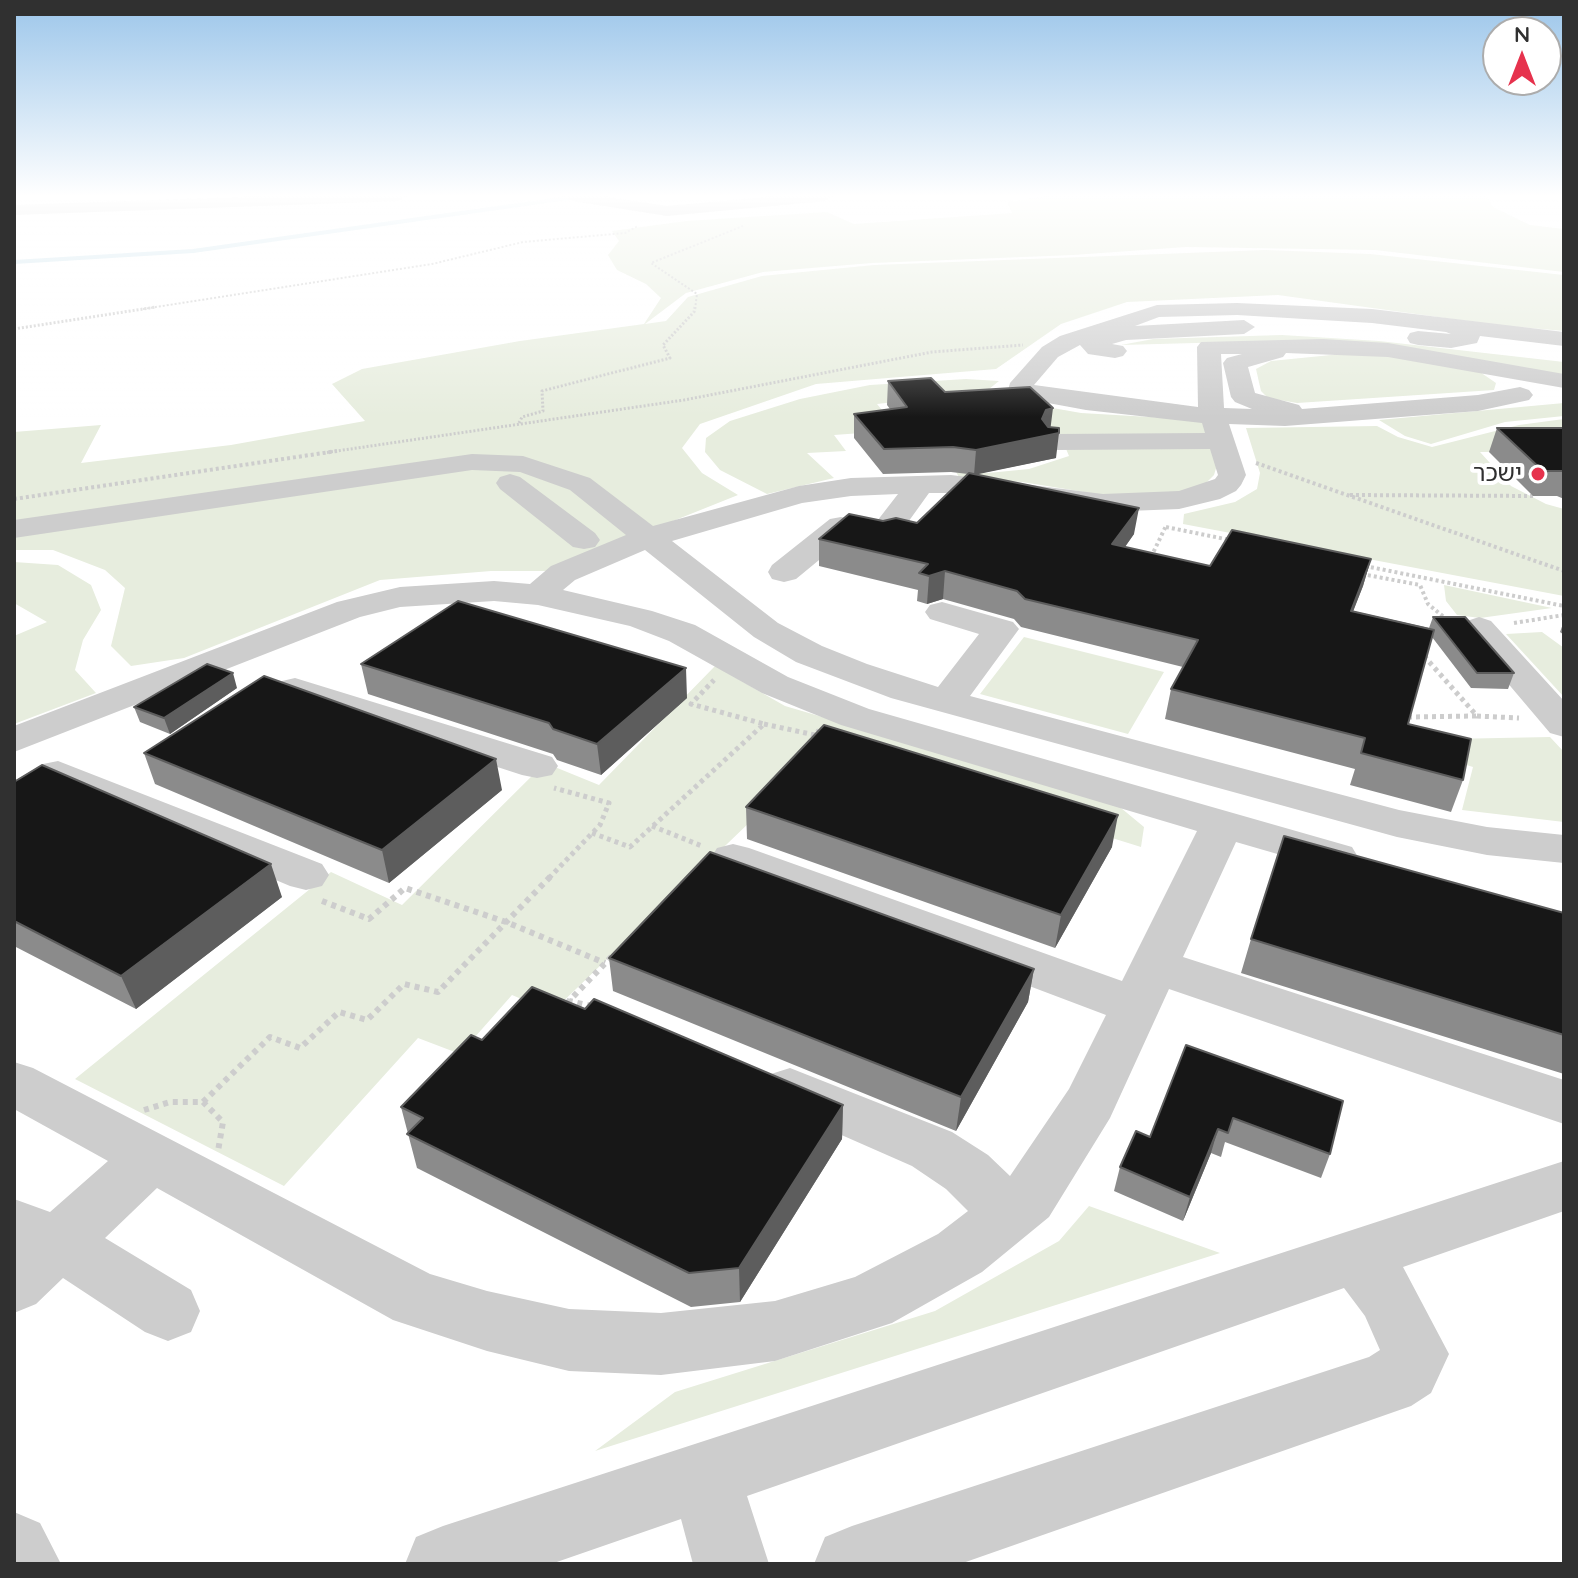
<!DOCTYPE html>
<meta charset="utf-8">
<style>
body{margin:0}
#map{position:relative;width:1578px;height:1578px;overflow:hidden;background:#fff;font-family:Quicksand,sans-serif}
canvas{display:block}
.frame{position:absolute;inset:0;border:16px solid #303030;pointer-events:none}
.north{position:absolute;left:1482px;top:16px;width:80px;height:80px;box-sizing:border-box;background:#fff;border:2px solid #acacac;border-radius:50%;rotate:0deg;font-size:22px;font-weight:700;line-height:32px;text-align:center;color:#303030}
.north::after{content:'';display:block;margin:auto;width:28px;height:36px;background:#e6324d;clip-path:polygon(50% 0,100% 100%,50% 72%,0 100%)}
</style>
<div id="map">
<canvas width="1578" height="1578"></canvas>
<div class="frame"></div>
<div class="north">N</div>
</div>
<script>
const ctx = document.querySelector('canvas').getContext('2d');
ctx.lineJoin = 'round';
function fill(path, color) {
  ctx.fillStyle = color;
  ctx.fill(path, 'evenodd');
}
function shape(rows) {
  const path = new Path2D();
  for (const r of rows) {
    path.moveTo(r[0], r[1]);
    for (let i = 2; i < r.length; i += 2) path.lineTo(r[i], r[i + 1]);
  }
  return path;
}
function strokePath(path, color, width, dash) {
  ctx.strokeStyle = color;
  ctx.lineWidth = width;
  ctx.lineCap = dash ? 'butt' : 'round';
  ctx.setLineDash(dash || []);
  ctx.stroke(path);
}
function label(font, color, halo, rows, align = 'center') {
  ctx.font = font + ' Quicksand,"Noto Sans Hebrew",sans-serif';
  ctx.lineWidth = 8;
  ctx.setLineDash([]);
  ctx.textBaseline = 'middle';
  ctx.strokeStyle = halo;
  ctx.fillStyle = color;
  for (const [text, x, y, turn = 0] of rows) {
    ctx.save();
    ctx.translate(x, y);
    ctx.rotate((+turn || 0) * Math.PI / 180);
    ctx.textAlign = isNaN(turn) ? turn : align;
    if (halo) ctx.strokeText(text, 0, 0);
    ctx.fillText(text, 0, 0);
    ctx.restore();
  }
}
fill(shape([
 [1050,196,1487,196,1493,207,1530,225,1564,229,1564,272,1375,250,1186,247,1073,255,872,263,763,272,686,293,645,324,666,321,688,297,762,276,874,265,1265,250,1370,254,1564,275,1564,331,1496,325,1278,295,1127,302,1061,324,996,369,816,384,700,424,682,448,702,473,738,495,548,571,491,571,380,580,184,658,131,666,111,646,125,588,105,570,53,550,14,550,14,432,101,425,81,463,231,445,365,421,332,384,362,369,520,341,644,324,661,298,646,284,617,270,608,255,619,241,612,231,686,221,827,212,854,224,1012,213,1007,202],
 [1282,335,1379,341,1564,362,1564,377,1458,357,1233,342,1121,345,1153,339],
 [1351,353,1424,360,1480,372,1496,383,1494,390,1297,403,1268,398,1261,391,1256,369,1271,361],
 [966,379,999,381,984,393,1013,401,1081,413,1202,420,1217,465,1214,475,1203,486,1168,494,1122,498,1022,482,959,477,956,472,988,473,1029,469,1069,456,1059,432,1042,426,1047,419,1038,409,937,397,877,404,890,420,875,432,834,435,846,451,807,453,834,478,767,494,720,470,705,452,706,438,730,421,800,399,870,385],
 [1564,403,1564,416,1505,422,1431,444,1405,436,1379,420],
 [1564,419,1564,452,1480,452,1511,486,1546,504,1564,509,1564,596,1183,524,1184,514,1235,502,1257,489,1260,473,1246,428,1377,426,1398,437,1432,447,1519,425],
 [14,562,58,565,91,585,101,610,83,640,75,670,96,693,14,724,14,636,47,622,14,603],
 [1444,585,1552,608,1480,618,1457,615,1446,601],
 [1542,632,1564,648,1564,697,1506,634],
 [1024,637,1164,672,1128,734,980,694],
 [715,666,785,706,1115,803,1144,827,1141,847,826,749,552,1012,512,995,460,1054,418,1038,284,1186,75,1079,331,872,402,905,545,763,599,785],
 [1550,737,1564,752,1564,822,1462,810,1473,767,1437,756,1449,739],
 [1089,1206,1220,1253,595,1451,675,1392,935,1311,1059,1241]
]), '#e7edde');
strokePath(shape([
 [14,262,193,251,582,196]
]), '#cae2ec', 4);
strokePath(shape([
 [143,309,432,264,523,242,625,233,638,226],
 [695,309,697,294,651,263,743,226]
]), '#cdcdcd', 2, [2, 2]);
strokePath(shape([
 [14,329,156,307],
 [519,423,522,417,543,411,542,391,670,358,663,345,694,312,695,307],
 [323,453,684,400,932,352,1023,345]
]), '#cdcdcd', 3, [2, 2]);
strokePath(shape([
 [1256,463,1564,571],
 [1350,495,1533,496],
 [14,499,337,451],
 [1166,527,1230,540],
 [1151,557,1166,526],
 [1365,566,1564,606],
 [1362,574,1420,585,1428,604,1445,618],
 [1514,623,1564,615]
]), '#cdcdcd', 4, [3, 3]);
strokePath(shape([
 [1424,656,1477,716,1519,718],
 [1408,717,1476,716],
 [764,724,815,735,819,730],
 [652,826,702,846],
 [592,833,630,847,764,724,691,704,714,680],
 [549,878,600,825,609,803,554,788]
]), '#cdcdcd', 5, [4, 4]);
strokePath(shape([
 [322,901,369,919,405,888,506,922,605,963],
 [592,1006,569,1001,614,954],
 [203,1102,270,1037,300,1048,339,1012,367,1020,404,984,438,992,551,876],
 [144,1110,170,1102,203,1102,223,1122,218,1151]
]), '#cdcdcd', 6, [5, 5]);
fill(shape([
 [268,196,407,196,399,201,14,215,14,205,268,196],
 [564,196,602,196,667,206,775,196,833,196,825,201,667,216,572,201,564,196],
 [1237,303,1372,309,1564,332,1564,346,1480,336,1477,343,1451,348,1418,345,1410,343,1407,338,1410,333,1418,331,1451,334,1446,332,1372,323,1237,315,1159,317,1135,326,1244,320,1255,327,1244,334,1126,340,1112,344,1123,346,1127,351,1123,356,1115,358,1088,354,1080,345,1058,357,1034,385,1198,407,1197,347,1201,342,1323,339,1388,343,1564,374,1564,388,1388,357,1286,353,1283,357,1248,367,1255,393,1299,405,1302,409,1478,395,1520,387,1529,390,1533,395,1529,400,1478,411,1285,426,1229,424,1246,475,1241,485,1236,491,1220,499,1179,509,1103,512,951,493,929,493,893,543,882,545,847,537,796,579,784,582,772,579,768,572,772,565,830,519,841,517,874,525,898,494,851,496,802,503,672,541,778,623,822,646,867,664,938,687,979,634,930,619,925,612,930,605,942,602,1013,622,1019,629,970,696,1399,810,1487,827,1564,835,1564,863,1487,855,1397,837,891,698,796,662,754,637,645,550,575,580,563,590,652,611,695,625,788,677,869,709,1352,847,1358,857,1352,867,1336,871,1236,842,1183,957,1564,1080,1564,1124,1169,989,1110,1118,1049,1217,982,1272,892,1323,775,1361,661,1375,569,1371,487,1351,393,1320,157,1188,105,1238,191,1290,200,1311,191,1332,168,1341,145,1332,63,1278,36,1304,14,1313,14,1199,50,1212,108,1161,14,1109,14,1062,33,1068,430,1274,487,1291,569,1309,661,1313,775,1301,855,1277,938,1234,968,1211,946,1189,912,1166,771,1104,763,1089,771,1074,790,1068,952,1132,988,1155,1010,1176,1069,1089,1106,1015,717,868,711,858,717,848,733,844,749,848,1122,981,1197,831,841,725,762,693,669,641,630,626,538,605,494,601,400,607,360,617,14,752,14,726,337,602,400,587,494,581,530,584,551,566,626,535,570,490,520,472,472,470,14,538,14,520,472,454,523,456,590,478,653,526,799,486,851,478,951,475,1103,494,1179,491,1215,479,1218,475,1210,449,1056,450,1046,448,1042,442,1046,436,1056,434,1205,433,1202,423,1086,410,1021,398,1012,395,1008,390,1010,383,1042,347,1060,336,1157,305,1237,303],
 [1221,354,1242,354,1227,358,1223,363,1231,397,1235,402,1252,409,1224,408,1221,354],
 [510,474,520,477,595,533,600,540,595,547,584,549,573,547,500,489,496,483,500,477,510,474],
 [1479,617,1491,621,1564,701,1564,737,1550,733,1467,635,1461,628,1467,621,1479,617],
 [295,678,552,757,558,766,552,775,537,778,522,775,282,697,276,689,282,681,295,678],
 [58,761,322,864,329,875,322,886,306,890,290,886,60,789,29,807,14,811,14,781,43,764,58,761],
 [1564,1161,1564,1211,1403,1267,1449,1354,1431,1393,1411,1406,960,1564,814,1564,825,1537,852,1526,1369,1357,1380,1350,1365,1316,1344,1288,747,1496,769,1564,693,1564,681,1519,551,1564,405,1564,416,1537,443,1526,1564,1161],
 [14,1512,40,1523,61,1564,14,1564,14,1512]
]), '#cdcdcd');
fill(shape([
 [888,381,945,392,1050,427,1056,458,976,474,1134,534,1125,547,1210,566,1371,559,1363,586,1353,611,1429,628,1433,617,1514,673,1508,689,1471,688,1432,637,1408,724,1463,780,1451,812,1350,785,1355,769,1165,719,1171,689,1183,667,1021,627,1014,619,943,599,927,604,917,601,918,590,819,566,819,539,883,521,917,523,968,474,951,472,883,474,854,438,854,414,890,409,887,405],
 [1497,428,1564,428,1564,499,1557,496,1533,496,1489,452],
 [1564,621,1564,635,1560,632],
 [361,664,687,698,601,775,557,760,553,754,368,694],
 [237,688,170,734,140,722,134,707],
 [144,753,502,790,389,883,155,784],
 [14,782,282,897,136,1009,14,946],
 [746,807,1112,847,1055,948,747,839],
 [1564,913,1564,1074,1241,973,1251,939],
 [609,958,1034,969,1028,1002,956,1131,613,991],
 [585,1009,843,1105,842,1139,740,1302,691,1307,417,1168,401,1107,482,1040],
 [1186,1045,1330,1154,1321,1178,1225,1142,1221,1157,1211,1153,1183,1221,1114,1191,1120,1167,1150,1137]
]), '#8b8b8b');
fill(shape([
 [1053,408,1050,432,1059,433,1056,458,974,475,976,450,1042,419,1046,410],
 [1139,508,1134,534,1107,572,1112,544],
 [1371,559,1363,586,1342,640,1351,611],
 [945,571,943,599,927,604,929,576],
 [686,668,687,698,601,775,597,744],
 [233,673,237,688,170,734,164,718],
 [496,759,502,790,389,883,382,850],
 [1118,815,1112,847,1055,948,1061,915],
 [271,864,282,897,136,1009,121,976],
 [1034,969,1028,1002,956,1131,961,1097],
 [843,1105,842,1139,740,1302,739,1268],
 [1218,1129,1211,1153,1183,1221,1190,1197]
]), '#5d5d5d');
const building = shape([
 [931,378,945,392,1030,387,1053,408,1046,410,1042,419,1048,427,1059,428,1059,433,976,450,953,447,884,449,854,414,907,407,888,381,931,378],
 [1497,428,1564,428,1564,471,1543,471,1497,428],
 [969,473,1139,508,1112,544,1210,566,1232,530,1371,559,1351,611,1434,630,1408,724,1471,739,1463,780,1361,753,1365,738,1171,689,1198,640,1025,599,1017,591,945,571,929,576,919,573,928,564,819,539,849,514,883,521,896,518,917,523,969,473],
 [458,601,686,668,597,744,553,729,549,723,361,664,458,601],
 [1433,617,1465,617,1514,673,1477,673,1433,617],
 [207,664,233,673,164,718,134,707,207,664],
 [264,676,496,759,382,850,144,753,264,676],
 [824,725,1118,815,1061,915,746,807,824,725],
 [42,765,271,864,121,976,14,921,14,782,42,765],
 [1284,836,1564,913,1564,1035,1251,939,1284,836],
 [710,852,1034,969,961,1097,609,958,710,852],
 [532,987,585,1009,594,999,843,1105,739,1268,689,1273,407,1134,423,1118,401,1107,471,1035,482,1040,532,987],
 [1186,1045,1343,1101,1330,1154,1233,1118,1228,1133,1218,1129,1190,1197,1120,1167,1136,1131,1150,1137,1186,1045]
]);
fill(building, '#171717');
strokePath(building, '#5d5d5d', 2);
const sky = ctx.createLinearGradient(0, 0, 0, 417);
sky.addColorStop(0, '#9cc6ea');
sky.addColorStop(0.47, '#fff');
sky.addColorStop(1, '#ffffff00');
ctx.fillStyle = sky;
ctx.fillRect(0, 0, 1578, 417);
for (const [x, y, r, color] of [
 [1538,474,8,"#e6324d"]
]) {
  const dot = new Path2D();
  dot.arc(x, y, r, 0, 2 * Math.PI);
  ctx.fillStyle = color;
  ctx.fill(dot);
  strokePath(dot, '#fff', 3);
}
label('24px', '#303030', '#fff', [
 ["ישכר",1522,474]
], 'right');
</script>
